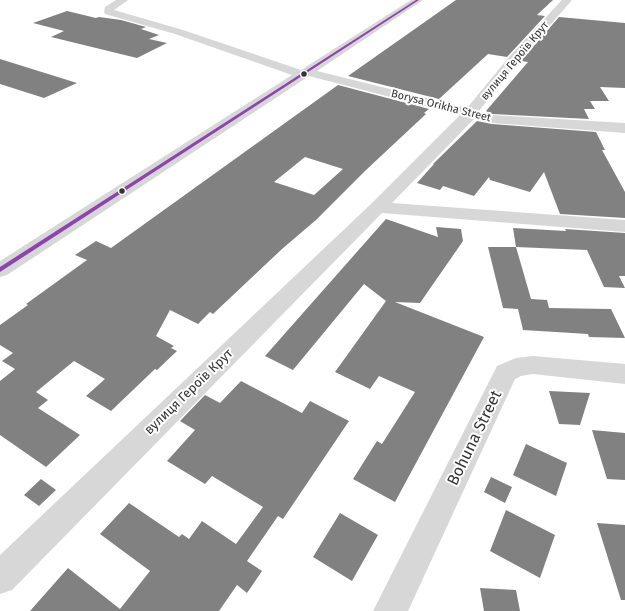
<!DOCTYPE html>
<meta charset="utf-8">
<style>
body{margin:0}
canvas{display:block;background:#fff}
</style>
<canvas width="625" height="611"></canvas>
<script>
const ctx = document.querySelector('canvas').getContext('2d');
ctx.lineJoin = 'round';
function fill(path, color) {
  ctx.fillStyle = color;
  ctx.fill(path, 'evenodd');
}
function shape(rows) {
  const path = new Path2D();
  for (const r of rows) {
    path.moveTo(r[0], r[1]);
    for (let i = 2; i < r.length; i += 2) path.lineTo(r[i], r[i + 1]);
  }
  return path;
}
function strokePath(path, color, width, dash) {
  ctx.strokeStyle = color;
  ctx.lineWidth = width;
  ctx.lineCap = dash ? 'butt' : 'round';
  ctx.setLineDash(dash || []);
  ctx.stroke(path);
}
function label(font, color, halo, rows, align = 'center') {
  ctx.font = font + ' "Fira Sans",sans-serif';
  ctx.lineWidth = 4;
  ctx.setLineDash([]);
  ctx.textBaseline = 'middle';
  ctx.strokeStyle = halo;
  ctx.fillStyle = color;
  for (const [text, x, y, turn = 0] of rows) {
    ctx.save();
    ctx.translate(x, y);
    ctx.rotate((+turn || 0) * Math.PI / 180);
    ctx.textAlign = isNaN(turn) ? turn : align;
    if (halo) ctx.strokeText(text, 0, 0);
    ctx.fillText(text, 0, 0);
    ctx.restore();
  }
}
fill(shape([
 [456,0,553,0,537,15,545,16,507,57,488,54,439,99,348,76],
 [67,11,96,18,99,17,121,20,146,27,141,29,159,35,149,39,167,43,137,58,51,37,64,31,33,23],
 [559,17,625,23,625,88,600,87,609,101,590,101,595,109,584,109,589,119,492,114,486,111,528,62,521,61],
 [0,59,77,83,44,98,0,84],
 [338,85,429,109,424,113,426,114,366,170,316,220,282,249,213,314,210,312,198,324,170,310,156,336,174,346,171,348,177,351,157,370,155,369,111,411,86,396,105,379,74,361,36,392,48,400,38,408,80,435,46,467,0,435,0,381,15,369,2,361,13,353,0,345,0,325,28,305,26,304,87,260,75,255,96,241,111,248],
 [305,157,343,169,314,195,274,182],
 [477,121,492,124,596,132,605,150,602,150,625,192,625,218,560,214,544,172,530,192,490,180,489,177,474,196,443,186,440,190,417,183,434,164,433,164],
 [386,219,438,237,436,227,461,229,463,241,420,303,395,302,484,337,395,502,353,479,377,441,382,444,415,392,379,376,370,389,335,372,386,301,364,284,293,370,265,356],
 [513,228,566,231,565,229,625,233,625,276,619,276,625,288,604,287,587,250,516,247],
 [488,247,516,247,531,299,547,300,549,308,611,309,625,338,589,337,588,334,523,330,518,309,503,308],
 [241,381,302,413,310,401,349,421,283,519,278,516,247,561,262,571,247,593,237,585,219,611,30,611,68,568,120,609,150,571,100,534,129,503,179,537,182,534,189,539,202,521,236,544,263,507,212,476,205,484,167,461,195,430,180,421,205,395,220,403],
 [549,391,590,393,580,425,559,424],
 [592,430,625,433,625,480,607,479],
 [526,444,567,463,556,496,513,475],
 [491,477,512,487,505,503,484,492],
 [41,479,56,490,39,506,24,495],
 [506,510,555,535,540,578,490,551],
 [340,513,378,535,352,581,313,557],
 [597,523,625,525,625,600,621,600],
 [480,588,516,590,520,611,484,611]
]), '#818181');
fill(shape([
 [116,0,128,0,114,10,183,30,301,70,411,0,423,0,317,71,467,108,509,57,562,0,572,0,517,63,479,111,492,115,625,123,625,133,492,123,474,119,392,203,625,220,625,232,382,213,12,590,0,594,0,555,372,203,460,115,309,76,7,275,0,277,0,261,292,75,175,34,105,14,104,12,105,7,116,0],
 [533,356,625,364,625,384,533,374,521,376,515,379,408,611,373,611,497,366,516,358,533,356]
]), '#d7d7d7');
fill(shape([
 [416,0,419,0,0,272,0,267,416,0]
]), '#8e44ad');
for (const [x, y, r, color] of [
 [304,74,3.5,"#333"],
 [122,191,3.5,"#333"]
]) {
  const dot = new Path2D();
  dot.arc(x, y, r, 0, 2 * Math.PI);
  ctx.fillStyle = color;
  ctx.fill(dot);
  strokePath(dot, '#fff', 1.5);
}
label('11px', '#333', '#fff', [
 ["вулиця Героїв Крут",515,61,-50],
 ["Borysa Orikha Street",441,106,14]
]);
label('13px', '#333', '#fff', [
 ["вулиця Героїв Крут",189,392,-44]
]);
label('16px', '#333', '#fff', [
 ["Bohuna Street",475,438,-64]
]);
</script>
